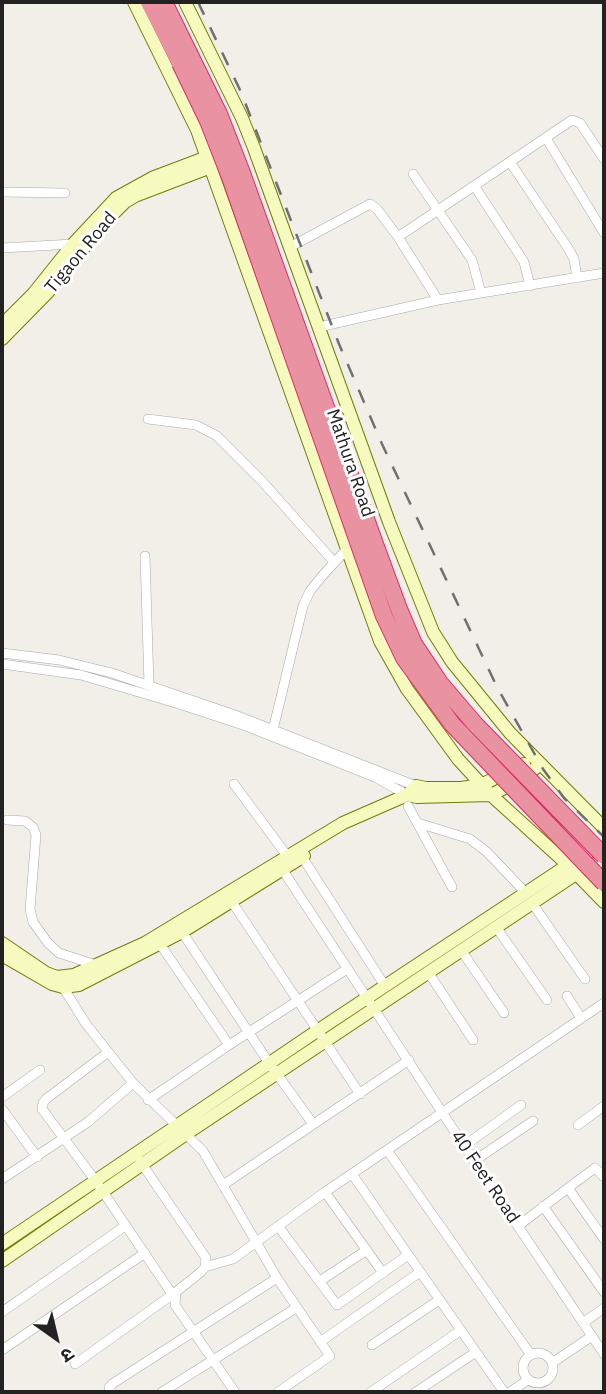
<!DOCTYPE html>
<meta charset="utf-8">
<style>
body{margin:0}
#map{position:relative;width:606px;height:1394px;overflow:hidden;background:#f2efe9;font-family:"IBM Plex Sans","Noto Sans Devanagari",sans-serif}
canvas{display:block}
.frame{position:absolute;inset:0;border:4px solid #222;pointer-events:none}
.north{position:absolute;left:21px;top:1303px;width:70px;height:70px;-webkit-text-stroke:5px #fff;paint-order:stroke;rotate:146deg;font-size:19px;font-weight:700;line-height:28px;text-align:center;color:#222}
.north::after{content:'';display:block;margin:auto;width:24px;height:32px;background:#222;clip-path:polygon(50% 0,100% 100%,50% 72%,0 100%)}
</style>
<div id="map">
<canvas width="606" height="1394"></canvas>
<div class="frame"></div>
<div class="north">उ</div>
</div>
<script>
const ctx = document.querySelector('canvas').getContext('2d');
ctx.lineJoin = 'round';
function shape(rows) {
  const path = new Path2D();
  for (const r of rows) {
    if (r.length === 3) {
      path.moveTo(r[0] + r[2], r[1]);
      path.arc(r[0], r[1], r[2], 0, 2 * Math.PI);
      continue;
    }
    path.moveTo(r[0], r[1]);
    for (let i = 2; i < r.length; i += 2) path.lineTo(r[i], r[i + 1]);
  }
  return path;
}
function strokePath(path, color, width, dash) {
  ctx.strokeStyle = color;
  ctx.lineWidth = width;
  ctx.lineCap = dash ? 'butt' : 'round';
  ctx.setLineDash(dash || []);
  ctx.stroke(path);
}
function label(font, color, halo, rows, align = 'center') {
  ctx.font = font + ' "IBM Plex Sans",sans-serif';
  ctx.lineWidth = 6;
  ctx.setLineDash([]);
  ctx.textBaseline = 'middle';
  ctx.strokeStyle = halo;
  ctx.fillStyle = color;
  for (const [text, x, y, turn = 0] of rows) {
    ctx.save();
    ctx.translate(x, y);
    ctx.rotate((+turn || 0) * Math.PI / 180);
    ctx.textAlign = isNaN(turn) ? turn : align;
    if (halo) ctx.strokeText(text, 0, 0);
    ctx.fillText(text, 0, 0);
    ctx.restore();
  }
}
const street = shape([
 [546,138,604,233],
 [510,162,568,248,574,259,577,278],
 [413,174,472,260,481,293],
 [475,187,524,262,530,286],
 [2,192,65,193],
 [398,237,572,120,580,123,604,159],
 [290,247,370,204,377,209,398,237,438,300],
 [2,248,73,244],
 [319,327,438,300,604,273],
 [148,419,196,425,217,436,261,480,334,562],
 [145,556,149,685],
 [2,653,59,660,112,673,235,715,416,786],
 [2,664,81,675,179,704,246,726,375,777,407,795],
 [272,734,303,606,310,591,323,575,346,550,350,550],
 [234,784,288,857],
 [408,806,452,887],
 [7,820,25,821,33,827,36,835,30,909,33,922,48,943,59,953,96,965],
 [418,823,470,839,487,852,525,892],
 [299,852,385,986],
 [280,866,474,1161,604,1354],
 [232,902,360,1094],
 [532,903,585,979],
 [496,927,547,1000],
 [182,932,269,1063,313,1124],
 [160,944,229,1045],
 [461,950,504,1013],
 [428,972,473,1040],
 [61,984,86,1024,133,1083,203,1151,277,1278,330,1356,278,1392],
 [567,996,581,1018],
 [107,1053,46,1099,43,1103,42,1109,95,1180,172,1294],
 [2,1097,40,1070],
 [148,1100,229,1045,347,969],
 [2,1109,37,1157],
 [578,1125,604,1106],
 [464,1146,521,1105],
 [387,1150,531,1355],
 [140,1161,206,1258,205,1267,201,1272,176,1292,175,1305,235,1392],
 [474,1161,533,1121],
 [352,1174,504,1392],
 [2,1179,88,1122,133,1083],
 [223,1185,409,1060],
 [568,1188,595,1168,604,1177],
 [325,1192,383,1273],
 [543,1206,604,1292],
 [278,1226,337,1305,408,1255],
 [518,1226,568,1188,604,1239],
 [205,1267,233,1259,325,1192,604,1003],
 [320,1281,367,1250],
 [2,1312,125,1226],
 [583,1323,604,1308],
 [320,1342,420,1272],
 [372,1345,439,1300],
 [2,1350,145,1253],
 [538,1368,15],
 [552,1363,592,1336],
 [75,1364,176,1292],
 [111,1392,109,1388,112,1384,277,1278],
 [162,1392,296,1308],
 [371,1392,461,1330],
 [416,1392,476,1352],
 [510,1392,528,1380]
]);
const secondary = shape([
 [134,2,197,130,380,641,407,689,458,759,491,795,567,864,604,902],
 [185,2,242,118,254,148,389,522,433,632,452,662,510,733,604,828],
 [2,325,33,294,73,244,116,198,154,177,207,157],
 [2,339,48,292,105,222,125,202,135,196,211,167],
 [407,795,417,797,491,795,518,781,541,764],
 [2,943,46,973,57,977,74,975,145,943,343,823,407,795,416,786,426,788,461,788,481,785,524,764],
 [2,955,52,984,63,987,79,985,182,932,304,856],
 [2,1244,317,1031,574,861],
 [2,1261,186,1134,576,874,604,859]
]);
const highway = shape([
 [149,2,180,63],
 [164,2,189,53]
]);
strokePath(street, '#a9a9a9', 10);
strokePath(secondary, '#707d05', 14);
strokePath(highway, '#dc2a67', 18);
strokePath(street, '#fff', 9);
strokePath(secondary, '#f7fabf', 12);
strokePath(highway, '#e892a2', 16);
strokePath(shape([
 [198,2,241,92,339,344,382,444,497,687,543,769,564,798,604,837]
]), '#707070', 2.5, [14, 14]);
const highwayBridge = shape([
 [189,53,219,114,242,173,375,544,399,609,414,644,440,683,475,724,604,856],
 [180,63,208,121,230,177,384,616,404,658,452,724,604,883]
]);
strokePath(highwayBridge, '#dc2a67', 18, []);
strokePath(highwayBridge, '#e892a2', 16);
label('18px', '#222', '#fff', [
 ["Tigaon Road",81,253,-50],
 ["Mathura Road",350,463,71],
 ["40 Feet Road",485,1177,56]
]);
</script>
